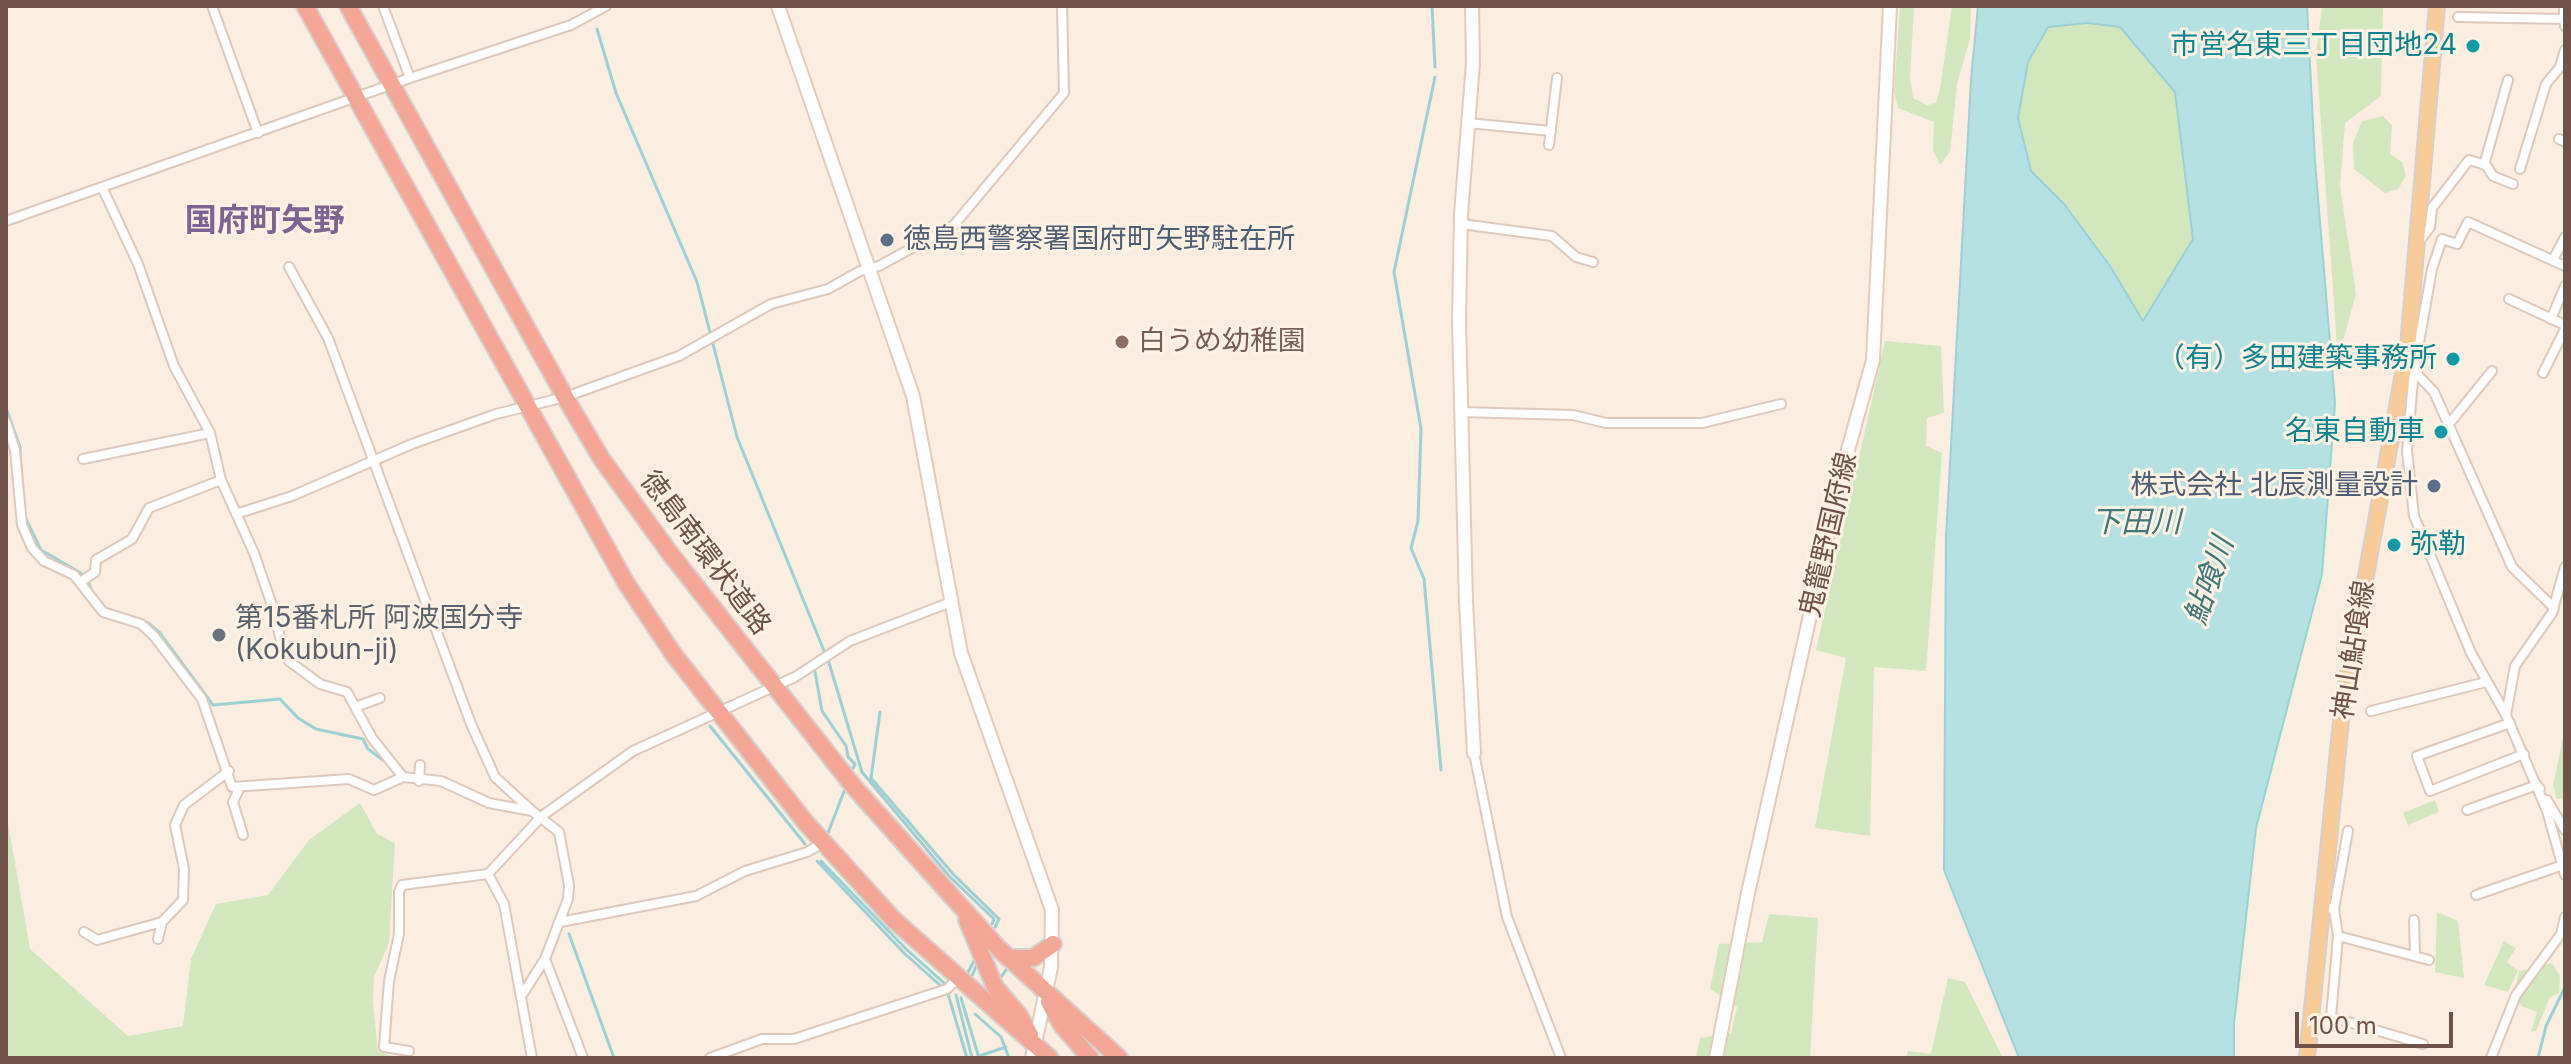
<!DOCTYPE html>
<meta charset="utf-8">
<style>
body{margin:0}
#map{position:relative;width:2571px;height:1064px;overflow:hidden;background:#fbeddf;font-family:Inter,sans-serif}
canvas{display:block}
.frame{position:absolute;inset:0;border:8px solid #705248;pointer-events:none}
.scale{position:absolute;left:2295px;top:1012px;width:158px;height:36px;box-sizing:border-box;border:4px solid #705248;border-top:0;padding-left:10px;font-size:24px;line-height:28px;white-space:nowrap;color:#705248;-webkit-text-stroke:6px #fef2e4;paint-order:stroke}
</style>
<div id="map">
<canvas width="2571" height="1064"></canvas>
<div class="frame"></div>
<div class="scale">100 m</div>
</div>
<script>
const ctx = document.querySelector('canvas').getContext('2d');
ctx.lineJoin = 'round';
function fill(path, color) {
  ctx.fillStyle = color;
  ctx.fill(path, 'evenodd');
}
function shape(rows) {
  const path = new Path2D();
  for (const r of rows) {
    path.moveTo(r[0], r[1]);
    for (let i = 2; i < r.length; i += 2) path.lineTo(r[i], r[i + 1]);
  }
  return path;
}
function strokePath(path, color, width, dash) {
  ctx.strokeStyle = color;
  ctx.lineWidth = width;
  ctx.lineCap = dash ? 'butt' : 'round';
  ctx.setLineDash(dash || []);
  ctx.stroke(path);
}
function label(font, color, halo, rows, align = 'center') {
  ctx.font = font + ' Inter,"Noto Sans JP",sans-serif';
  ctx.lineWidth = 6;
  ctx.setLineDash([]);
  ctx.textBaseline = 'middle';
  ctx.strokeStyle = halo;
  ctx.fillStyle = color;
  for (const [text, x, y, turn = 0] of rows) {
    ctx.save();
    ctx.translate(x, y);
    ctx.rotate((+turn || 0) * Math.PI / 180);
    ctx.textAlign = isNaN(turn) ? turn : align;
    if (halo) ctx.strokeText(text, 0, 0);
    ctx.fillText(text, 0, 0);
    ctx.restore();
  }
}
fill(shape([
 [1900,6,1914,6,1910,78,1913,98,1927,105,1936,103,1940,89,1952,6,1971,6,1970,39,1957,84,1950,152,1940,165,1933,150,1934,122,1898,108,1894,92],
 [2322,6,2383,6,2381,96,2345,123,2340,186,2356,294,2338,359,2316,54],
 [2087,23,2120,27,2175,91,2193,239,2143,322,2110,266,2064,204,2031,170,2018,117,2028,62,2048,27],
 [2383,116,2392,125,2390,154,2402,162,2406,176,2398,189,2385,193,2354,169,2353,143,2362,121],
 [1885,341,1941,346,1944,413,1927,418,1926,446,1942,453,1926,671,1874,667,1870,836,1815,828,1846,658,1816,650],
 [2565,728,2565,798,2557,799,2553,786],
 [2435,800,2439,812,2408,825,2403,813],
 [360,803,377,834,395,843,389,943,374,977,373,1002,378,1052,397,1058,6,1058,6,811,30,949,128,1036,183,1026,191,959,216,904,268,895,309,840],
 [2437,912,2458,921,2464,978,2435,972],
 [1769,914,1818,918,1810,1058,1696,1058,1700,1038,1731,1033,1737,1007,1710,989,1719,944,1762,942],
 [2504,941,2516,948,2507,962,2518,971,2508,992,2484,985],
 [2552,963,2560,976,2559,993,2550,997,2536,1031,2531,1032,2537,1012,2521,1006,2515,991,2519,971],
 [1948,978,1965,982,2003,1058,1906,1058,1908,1051,1931,1054]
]), '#d3e7bf');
const water = shape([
 [1978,6,2307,6,2315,162,2335,403,2322,574,2256,828,2234,1024,2234,1058,2019,1058,1944,870,1946,537,1971,80,1978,6],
 [2087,23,2120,27,2175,92,2193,239,2143,321,2110,266,2064,204,2031,171,2018,118,2028,62,2048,27,2087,23]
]);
fill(water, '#b5e1e3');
strokePath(water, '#9bd1d4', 2);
strokePath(shape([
 [1432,6,1435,67],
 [597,29,616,93,697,282,737,437,829,663,862,772,949,876,994,919,992,924],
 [1435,77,1394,272,1421,429,1418,521,1411,548,1424,579,1441,770],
 [6,408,20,447,21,474],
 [25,517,41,550,86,576,93,594],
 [132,617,148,623,159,632,213,705,280,699,298,718,316,729,363,739,368,749,387,763],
 [815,672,822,711,846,746,848,757,855,764,853,768],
 [880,712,871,778,953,874,999,919,995,927],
 [710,726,805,844],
 [826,838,845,789],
 [817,861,904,953,941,986],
 [821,861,906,949,944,983],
 [569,934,614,1058],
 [967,974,976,957],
 [971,978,977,964],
 [999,980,1006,970],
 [948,994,967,1058],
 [956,995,972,1058],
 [961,998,979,1058],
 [975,1014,1001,1037,1009,1058],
 [979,1056,1006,1047],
 [2538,1058,2546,1026,2565,987]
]), '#9bd1d4', 3);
const street = shape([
 [212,6,258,133],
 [383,6,410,78],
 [2564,6,2564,19],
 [2458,17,2564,19,2565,26],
 [1468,123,1551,131],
 [2559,139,2565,142],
 [1549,145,1557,78],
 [2484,165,2508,80],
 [2520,169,2546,84,2560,67,2565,50],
 [102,187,138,264,174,366,210,433,221,480,254,553,274,611,283,650,289,661,320,684,347,692,372,738,403,777,441,781,489,803,532,811,559,832,569,885,568,899,545,959,583,1058],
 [6,221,410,78,571,25,606,6],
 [1461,224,1552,236,1576,257,1593,262],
 [2418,243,2430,227,2432,208,2469,160,2486,165,2493,176,2513,184],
 [2553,260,2565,237],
 [289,267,328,338,471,724,495,777,531,810],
 [2509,299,2565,325],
 [2551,319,2565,286],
 [2414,369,2407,451,2414,516,2471,653,2506,715],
 [2543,373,2565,329],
 [1460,412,1573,415,1606,423,1702,423,1781,404],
 [6,422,15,450,22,525,32,548,44,561,74,575,103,612,141,624,154,636,202,699,232,787,349,779,374,790,403,777],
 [2449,424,2492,371],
 [83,459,210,433],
 [236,514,292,496,412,444,496,414,565,397,679,356,771,304,828,289,860,271,879,266,954,225,1064,93,1062,6],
 [2565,567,2552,613,2515,666,2506,715,2547,811,2565,875],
 [82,581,95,572,96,560,132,539,149,508,221,480],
 [2554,608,2512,567,2434,392,2414,371,2432,269,2442,239,2457,244,2468,222,2565,266],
 [358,706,380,698],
 [2371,711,2486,682],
 [2510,723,2417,756,2430,791,2524,754],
 [1474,753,1507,917,1561,1058],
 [419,781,420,765],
 [239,789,233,802,243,835],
 [2547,800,2565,830],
 [2467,810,2537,785,2540,789],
 [488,874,504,904,532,1058],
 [2476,895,2563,865],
 [2322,907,2334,909,2338,936,2429,960],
 [2334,909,2348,831],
 [2414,920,2415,956],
 [560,922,696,896,745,871,807,852,823,843],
 [84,932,97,940,162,922,183,900,184,869,175,825,184,805,229,771],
 [2338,936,2331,1017,2423,1044],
 [158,939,162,922],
 [522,995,545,959],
 [409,1051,384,1047,389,981,399,934,399,892,402,885,488,874,542,816,633,751,795,677,850,641,951,602],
 [710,1058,762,1039,794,1039,947,989,958,978],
 [2491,1058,2516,995,2561,934,2565,917]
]);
const secondary = shape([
 [778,6,913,396,961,653,1052,910,1051,967,1032,1058],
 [1472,6,1473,63,1461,214,1459,321,1466,602,1474,753],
 [1716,1058,1748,893,1843,468,1873,360,1890,6]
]);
const primary = shape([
 [2307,1058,2343,701,2408,346,2437,6]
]);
const highway = shape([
 [305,6,626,583,674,655,806,823,894,920,1050,1058],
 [348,6,565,397,601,458,669,552,854,787,999,949,1119,1058],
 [967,920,995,987,1019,1015,1030,1035],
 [1008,958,1033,958,1053,944],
 [1049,1002,1061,1024,1090,1058]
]);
strokePath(street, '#dec9bc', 12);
strokePath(secondary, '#e5cbbc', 16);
strokePath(primary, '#d7cfcc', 18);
strokePath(highway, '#d7cfcc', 20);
strokePath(street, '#fff', 8);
strokePath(secondary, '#fff', 12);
strokePath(primary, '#f8cc98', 14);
strokePath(highway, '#f4a697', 16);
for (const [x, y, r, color] of [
 [2473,46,8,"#0f9aa8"],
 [887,240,8,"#5c6f8a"],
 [1122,342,8,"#8d6e63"],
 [2453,359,8,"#0f9aa8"],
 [2441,432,8,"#0f9aa8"],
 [2434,486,8,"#5c6f8a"],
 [2394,545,8,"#0f9aa8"],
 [219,635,8,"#6b7280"]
]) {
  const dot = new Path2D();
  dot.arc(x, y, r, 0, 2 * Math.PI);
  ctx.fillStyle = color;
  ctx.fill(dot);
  strokePath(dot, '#fef2e4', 3);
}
label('28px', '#0d838f', '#fef2e4', [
 ["市営名東三丁目団地24",2457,46],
 ["（有）多田建築事務所",2437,359],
 ["名東自動車",2425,432],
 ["弥勒",2410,545,"left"]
], 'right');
label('28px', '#4e5e75', '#fef2e4', [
 ["徳島西警察署国府町矢野駐在所",903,240],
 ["株式会社 北辰測量設計",2418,486,"right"]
], 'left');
label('28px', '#785e54', '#fef2e4', [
 ["白うめ幼稚園",1138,342]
], 'left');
label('28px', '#705248', '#fef2e4', [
 ["鬼籠野国府線",1829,535,-77],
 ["徳島南環状道路",705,553,53],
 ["神山鮎喰線",2354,650,-81]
]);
label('28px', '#5b616d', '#fef2e4', [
 ["第15番札所 阿波国分寺",235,619],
 ["(Kokubun-ji)",235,651]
], 'left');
label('italic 30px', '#40787c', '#fef2e4', [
 ["下田川",2136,523],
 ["鮎喰川",2210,581,-71]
]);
label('bold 32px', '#7f6493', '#fef2e4', [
 ["国府町矢野",265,221]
]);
</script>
